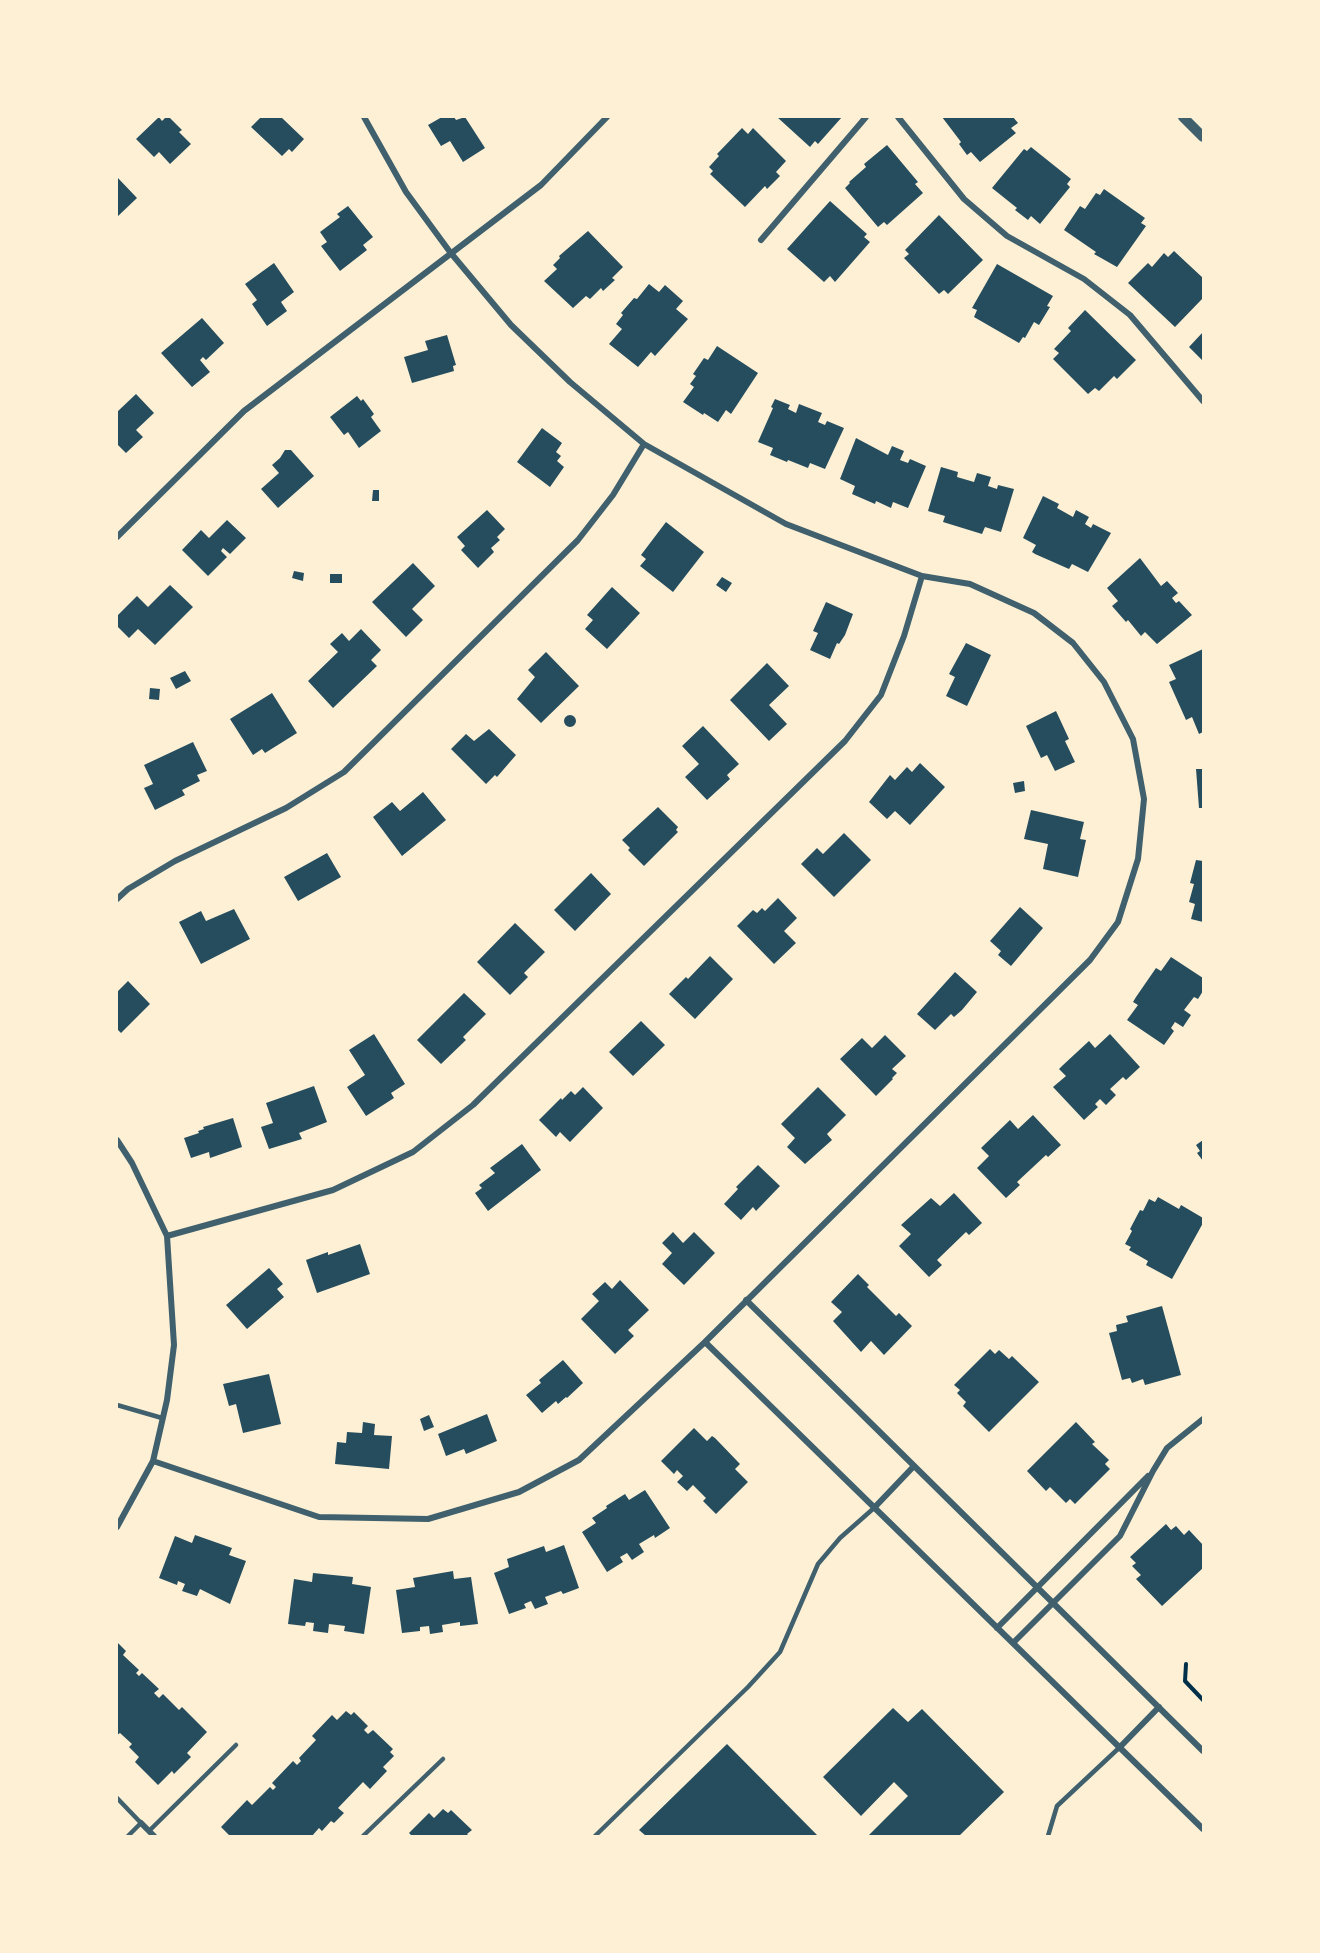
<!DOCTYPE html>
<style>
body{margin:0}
#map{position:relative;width:1320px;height:1953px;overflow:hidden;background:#fdf0d5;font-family:"Varela Round",sans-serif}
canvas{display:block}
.frame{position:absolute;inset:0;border:118px solid #fdf0d5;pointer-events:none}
</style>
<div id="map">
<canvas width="1320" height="1953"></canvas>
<div class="frame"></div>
</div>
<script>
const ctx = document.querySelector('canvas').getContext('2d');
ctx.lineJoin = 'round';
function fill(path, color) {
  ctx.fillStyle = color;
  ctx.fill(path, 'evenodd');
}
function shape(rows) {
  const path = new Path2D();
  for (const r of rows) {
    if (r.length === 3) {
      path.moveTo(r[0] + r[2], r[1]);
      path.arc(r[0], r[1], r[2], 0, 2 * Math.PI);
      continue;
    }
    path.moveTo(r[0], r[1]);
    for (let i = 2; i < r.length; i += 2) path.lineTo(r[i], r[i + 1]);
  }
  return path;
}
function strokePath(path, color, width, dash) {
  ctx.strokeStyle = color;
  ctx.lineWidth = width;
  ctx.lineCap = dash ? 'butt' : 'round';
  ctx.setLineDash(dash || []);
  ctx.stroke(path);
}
fill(shape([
 [159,117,162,121,166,117,169,117,182,130,179,132,191,144,170,164,159,152,154,157,136,139],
 [261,117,281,117,304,139,292,152,289,149,282,156,251,127],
 [442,117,454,117,456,120,465,117,485,148,463,162,450,141,441,146,428,125],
 [777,117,842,117,818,144,815,141,810,147],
 [942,117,1013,117,1018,123,1011,128,1016,133,980,162,971,152,967,155,959,144,961,142],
 [742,128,748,134,753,128,786,161,776,172,780,176,767,189,765,186,745,207,710,174,713,171,709,167,719,156,717,154],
 [887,145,918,182,915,184,923,193,887,225,884,222,878,227,845,188,850,183,849,182,866,167,864,164],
 [1031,147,1071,179,1067,184,1070,187,1040,224,1031,216,1028,220,1015,210,1017,208,992,188,1024,149,1027,151],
 [117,177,137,198,117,217],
 [1104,189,1145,218,1141,223,1146,226,1117,267,1094,254,1096,252,1064,230,1080,206,1085,209,1096,193,1100,195],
 [830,201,867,234,864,237,870,242,835,282,830,276,824,282,787,249],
 [348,206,373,237,363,245,367,250,340,271,321,246,327,242,320,232,340,217,337,214],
 [939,215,983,260,948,294,944,290,939,294,904,258,909,254,905,250],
 [588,231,623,267,612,278,615,280,603,291,601,288,590,299,586,296,573,308,544,281,557,269,553,265,560,258,559,256],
 [1174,251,1203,278,1203,298,1175,327,1128,283,1148,263,1152,267,1164,253,1168,257],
 [274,263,294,292,281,302,287,311,267,326,252,304,257,300,245,284],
 [997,264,1053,296,1047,306,1050,307,1039,325,1034,322,1025,338,1023,337,1019,343,974,317,977,310,972,308],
 [649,284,659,292,665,285,683,301,676,309,688,319,655,356,651,352,638,367,609,344,622,329,616,324,623,315,621,313,634,298,637,299],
 [1085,310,1136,360,1117,379,1114,376,1099,391,1095,388,1088,394,1053,359,1059,353,1054,349,1071,331,1068,328],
 [202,318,224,343,206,360,203,357,200,360,210,372,192,387,161,353],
 [1203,332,1203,361,1189,347],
 [447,335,456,365,453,366,454,371,412,383,404,357,428,350,425,341],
 [717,346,758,373,731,414,726,410,718,422,704,413,703,415,683,402,694,387,690,384,696,376,693,374,704,358,708,360],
 [136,394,154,413,136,430,143,437,126,453,117,444,117,412],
 [357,396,361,401,363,399,374,414,371,417,381,431,359,448,348,432,344,435,330,417],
 [775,399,790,405,788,409,796,413,799,404,822,413,818,422,825,425,827,421,844,428,825,469,810,463,808,468,788,460,787,462,770,455,773,448,758,442,773,408,771,407],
 [542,428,562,443,556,452,561,456,557,461,564,467,550,487,517,462],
 [856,438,888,455,892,446,904,451,900,460,908,463,910,459,926,466,908,508,893,502,891,508,876,501,875,504,852,494,855,486,840,479],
 [285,450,291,450,314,476,278,508,261,489,279,473,272,465,280,458],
 [941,467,958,472,957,477,974,482,977,473,991,477,988,486,997,489,998,485,1014,489,1001,532,985,527,982,534,943,522,945,516,928,511],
 [373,490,379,490,379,501,372,501],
 [1043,496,1059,504,1057,508,1073,517,1076,510,1089,517,1085,524,1091,528,1093,524,1111,533,1088,572,1072,564,1069,569,1035,554,1032,552,1036,545,1023,538],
 [487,510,505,529,497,537,500,540,491,548,494,552,478,568,461,550,465,546,457,537],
 [227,520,246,538,230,554,223,548,221,551,227,557,208,576,182,550,201,530,209,538],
 [666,522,704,552,673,592,640,566,646,559,641,555],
 [1140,558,1161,586,1167,581,1178,593,1172,598,1176,603,1179,601,1192,615,1157,644,1145,632,1141,636,1128,620,1126,622,1112,606,1118,601,1107,588],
 [413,563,435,586,412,609,423,620,406,637,372,602],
 [294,571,304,573,303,581,292,578],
 [330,574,342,574,342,583,330,583],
 [722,577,732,583,726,592,716,585],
 [170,585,193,607,155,645,138,629,129,638,117,626,117,616,137,596,148,607],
 [612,587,640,613,607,649,585,629,593,620,587,615],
 [826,602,853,614,845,635,839,644,837,643,830,659,810,650,818,633,813,631],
 [361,629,381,650,371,660,377,666,333,708,308,681,338,652,330,644,342,633,349,641],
 [966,643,991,655,967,706,946,696,955,677,949,674],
 [1203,649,1203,732,1199,734,1192,717,1186,720,1169,682,1176,679,1169,665],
 [546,652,579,686,541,723,517,699,535,677,528,670],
 [767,663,789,686,769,705,787,724,769,741,730,700],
 [185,671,191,681,176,689,170,678],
 [150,688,160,689,159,700,149,699],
 [272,693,297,733,265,753,262,749,253,755,230,719],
 [1056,711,1069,739,1065,741,1075,762,1055,771,1047,755,1041,758,1026,726],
 [570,721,6],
 [703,726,739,764,727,775,730,779,707,800,685,777,699,764,682,746],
 [489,729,516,755,497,777,495,775,486,784,451,749,466,734,474,741],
 [193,742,207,771,197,775,200,781,182,790,185,795,155,810,144,788,153,784,144,765],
 [920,763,945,787,910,825,895,811,887,819,869,802,890,775,895,780,907,767,912,772],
 [1196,769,1203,769,1203,808,1199,808],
 [1024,781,1025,791,1015,793,1013,783],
 [423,792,446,820,402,856,373,817,392,802,400,811],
 [658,807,678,827,676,830,678,832,644,866,628,850,630,848,622,840],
 [1031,810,1084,822,1080,839,1086,840,1078,877,1043,869,1048,844,1024,839],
 [844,833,871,860,834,897,801,864,817,848,823,854],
 [327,853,341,877,298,901,284,877],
 [1196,860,1203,861,1203,922,1191,919,1195,904,1189,902,1194,884,1190,883],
 [591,873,611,894,575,931,554,910],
 [778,898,797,918,784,931,796,943,774,964,737,926,753,910,757,913,762,908,765,911],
 [1020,907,1043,928,1011,966,998,955,1001,951,990,941],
 [234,909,250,939,201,964,179,922,201,911,206,921],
 [515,923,545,952,524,973,528,977,510,995,477,962],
 [710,956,733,979,695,1019,669,994,686,977,688,979],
 [1171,957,1203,978,1203,991,1198,999,1194,997,1184,1010,1191,1015,1183,1027,1175,1022,1171,1028,1174,1031,1164,1045,1127,1020,1138,1005,1133,1002,1136,997,1156,968,1161,971],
 [955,972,977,992,962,1010,954,1017,951,1014,935,1030,917,1014],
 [128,981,150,1004,121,1033,117,1029,117,992],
 [464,993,486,1014,463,1037,466,1040,441,1064,417,1040],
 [641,1021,665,1045,633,1076,609,1052],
 [374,1034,405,1084,391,1093,394,1098,366,1116,347,1087,365,1075,349,1050],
 [1110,1034,1140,1067,1126,1080,1123,1077,1110,1089,1116,1095,1106,1105,1100,1099,1095,1104,1098,1107,1084,1120,1053,1087,1066,1076,1059,1069,1062,1066,1089,1041,1095,1048],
 [885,1035,906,1056,892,1069,897,1073,892,1078,893,1079,876,1096,840,1059,862,1038,872,1048],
 [314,1086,327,1122,299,1133,302,1139,269,1149,261,1127,273,1123,266,1103],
 [583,1087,603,1108,570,1142,560,1132,556,1137,539,1120,561,1098,562,1100,571,1091,575,1095],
 [818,1087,846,1115,827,1134,832,1140,805,1164,787,1147,795,1138,781,1124],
 [1033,1115,1061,1145,1048,1157,1046,1155,1017,1182,1020,1185,1006,1198,977,1168,989,1156,981,1148,1010,1120,1018,1129],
 [233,1118,242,1147,210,1158,209,1152,191,1158,184,1138,199,1133,198,1131,204,1129,203,1127],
 [1203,1140,1203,1161,1197,1153,1200,1151,1196,1145],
 [522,1144,541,1170,488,1211,475,1193,482,1188,479,1185,495,1173,490,1168],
 [758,1165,780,1186,756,1211,753,1207,741,1220,724,1204,738,1189,736,1187],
 [954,1193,982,1223,969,1235,966,1232,937,1260,942,1265,929,1277,899,1246,911,1234,901,1225,931,1198,940,1206],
 [1158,1197,1179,1209,1181,1205,1203,1218,1203,1223,1172,1279,1146,1265,1148,1261,1129,1250,1131,1247,1125,1244,1132,1231,1130,1229,1140,1210,1143,1211,1149,1199,1155,1202],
 [673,1232,683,1243,694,1232,715,1253,684,1285,662,1264,672,1253,662,1243],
 [360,1244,370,1274,317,1293,306,1260,328,1252,328,1255],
 [269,1268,283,1284,277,1289,284,1297,247,1329,226,1305],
 [858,1274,869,1285,867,1287,896,1316,899,1313,912,1326,884,1355,871,1341,861,1352,833,1321,842,1312,831,1302],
 [620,1280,649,1310,628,1330,634,1336,615,1354,581,1319,599,1301,592,1294,605,1282,612,1289],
 [1162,1306,1181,1375,1145,1385,1143,1379,1132,1383,1130,1378,1122,1380,1109,1333,1117,1331,1116,1325,1128,1322,1126,1316],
 [990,1349,995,1354,999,1350,1009,1359,1012,1356,1039,1382,989,1432,963,1406,966,1402,957,1393,960,1390,954,1385],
 [563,1360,583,1383,567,1398,566,1397,558,1404,556,1401,542,1413,526,1395,541,1383,539,1380],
 [269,1374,281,1424,243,1433,236,1404,229,1406,223,1384],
 [487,1414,497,1441,466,1454,464,1449,446,1456,438,1434],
 [429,1415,434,1427,424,1431,420,1419],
 [363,1422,375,1424,374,1435,392,1436,389,1469,335,1464,337,1442,346,1443,347,1432,362,1433],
 [1076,1422,1095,1442,1092,1444,1109,1460,1105,1464,1110,1469,1075,1504,1070,1499,1066,1503,1050,1487,1046,1491,1027,1471],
 [694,1428,707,1441,712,1436,715,1438,740,1464,735,1469,748,1482,716,1514,703,1501,706,1498,693,1485,687,1491,677,1482,683,1476,677,1470,674,1474,661,1461],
 [645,1490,670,1528,655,1538,654,1535,639,1544,644,1552,632,1560,627,1553,620,1557,623,1562,607,1572,582,1532,596,1523,592,1518,607,1508,606,1506,625,1494,629,1500],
 [1166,1524,1171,1530,1176,1526,1184,1535,1189,1530,1203,1545,1203,1568,1162,1606,1136,1579,1141,1575,1132,1566,1136,1563,1130,1557],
 [195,1535,232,1548,229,1555,246,1561,230,1604,200,1589,197,1596,182,1591,185,1584,178,1581,177,1585,159,1578,175,1536,192,1543],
 [564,1545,579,1588,563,1594,561,1591,545,1597,548,1604,535,1609,531,1601,524,1604,526,1608,509,1614,494,1573,509,1567,507,1559,544,1546,546,1552],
 [453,1571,454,1579,471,1577,478,1624,460,1626,460,1622,442,1625,443,1632,430,1634,429,1626,420,1627,420,1631,402,1633,396,1590,415,1587,413,1578],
 [313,1573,353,1577,352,1584,371,1587,364,1634,344,1631,345,1626,329,1624,328,1633,313,1631,314,1623,306,1622,305,1626,288,1624,294,1579,312,1582],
 [117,1642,126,1651,123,1655,139,1670,136,1673,139,1676,142,1673,159,1689,154,1693,159,1698,163,1694,179,1710,182,1707,207,1732,187,1753,191,1757,174,1774,172,1771,158,1785,135,1762,139,1757,129,1747,132,1744,120,1733,117,1735],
 [893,1708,908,1722,922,1709,1004,1792,959,1836,868,1836,908,1796,894,1782,861,1816,823,1777],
 [346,1711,351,1715,354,1712,368,1726,364,1730,368,1734,373,1730,393,1749,390,1752,394,1756,383,1767,387,1771,370,1789,363,1782,338,1808,344,1813,334,1823,331,1821,322,1831,319,1828,312,1836,230,1836,221,1827,247,1800,252,1805,270,1787,273,1790,276,1787,272,1783,293,1761,297,1765,301,1761,299,1758,316,1740,312,1736,332,1715,337,1720],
 [727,1744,818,1836,646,1836,639,1830],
 [443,1809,448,1813,451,1810,472,1830,467,1834,469,1836,412,1836,409,1833,429,1813,434,1818]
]), '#264d5e');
strokePath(shape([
 [1186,1664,1185,1681,1203,1700]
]), '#003049', 4);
strokePath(shape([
 [117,1405,162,1418],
 [117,1798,141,1823,128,1836],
 [149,1831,236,1745],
 [363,1836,443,1759],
 [595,1836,748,1687,780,1652,818,1564,840,1538,874,1508],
 [1048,1836,1057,1806,1120,1747]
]), '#3f606c', 4.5);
strokePath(shape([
 [898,117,964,199,1007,236,1084,279,1130,315,1203,401],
 [761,240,866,117],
 [117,537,244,411,541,185,607,117],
 [117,899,128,889,175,861,286,808,344,772,578,540,613,495,644,444],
 [117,1140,132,1163,167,1236,174,1345,167,1400,153,1461,117,1527],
 [167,1236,333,1190,413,1152,473,1105,845,741,881,695,904,636,922,576],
 [746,1300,1203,1751],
 [705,1342,1203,1829],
 [153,1461,319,1517,428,1519,519,1492,579,1460,705,1342,1090,960,1118,922,1138,859,1144,799,1133,739,1104,682,1073,643,1034,613,970,584,922,576,786,524,644,444,570,382,511,325,450,252,406,192,364,117],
 [874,1508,914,1466],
 [997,1628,1148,1476],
 [1013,1643,1120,1536,1153,1471,1167,1448,1203,1419],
 [1120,1747,1159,1707],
 [141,1823,154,1836]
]), '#3f606c', 6);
strokePath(shape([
 [1183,117,1203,137]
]), '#3f606c', 10);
</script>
